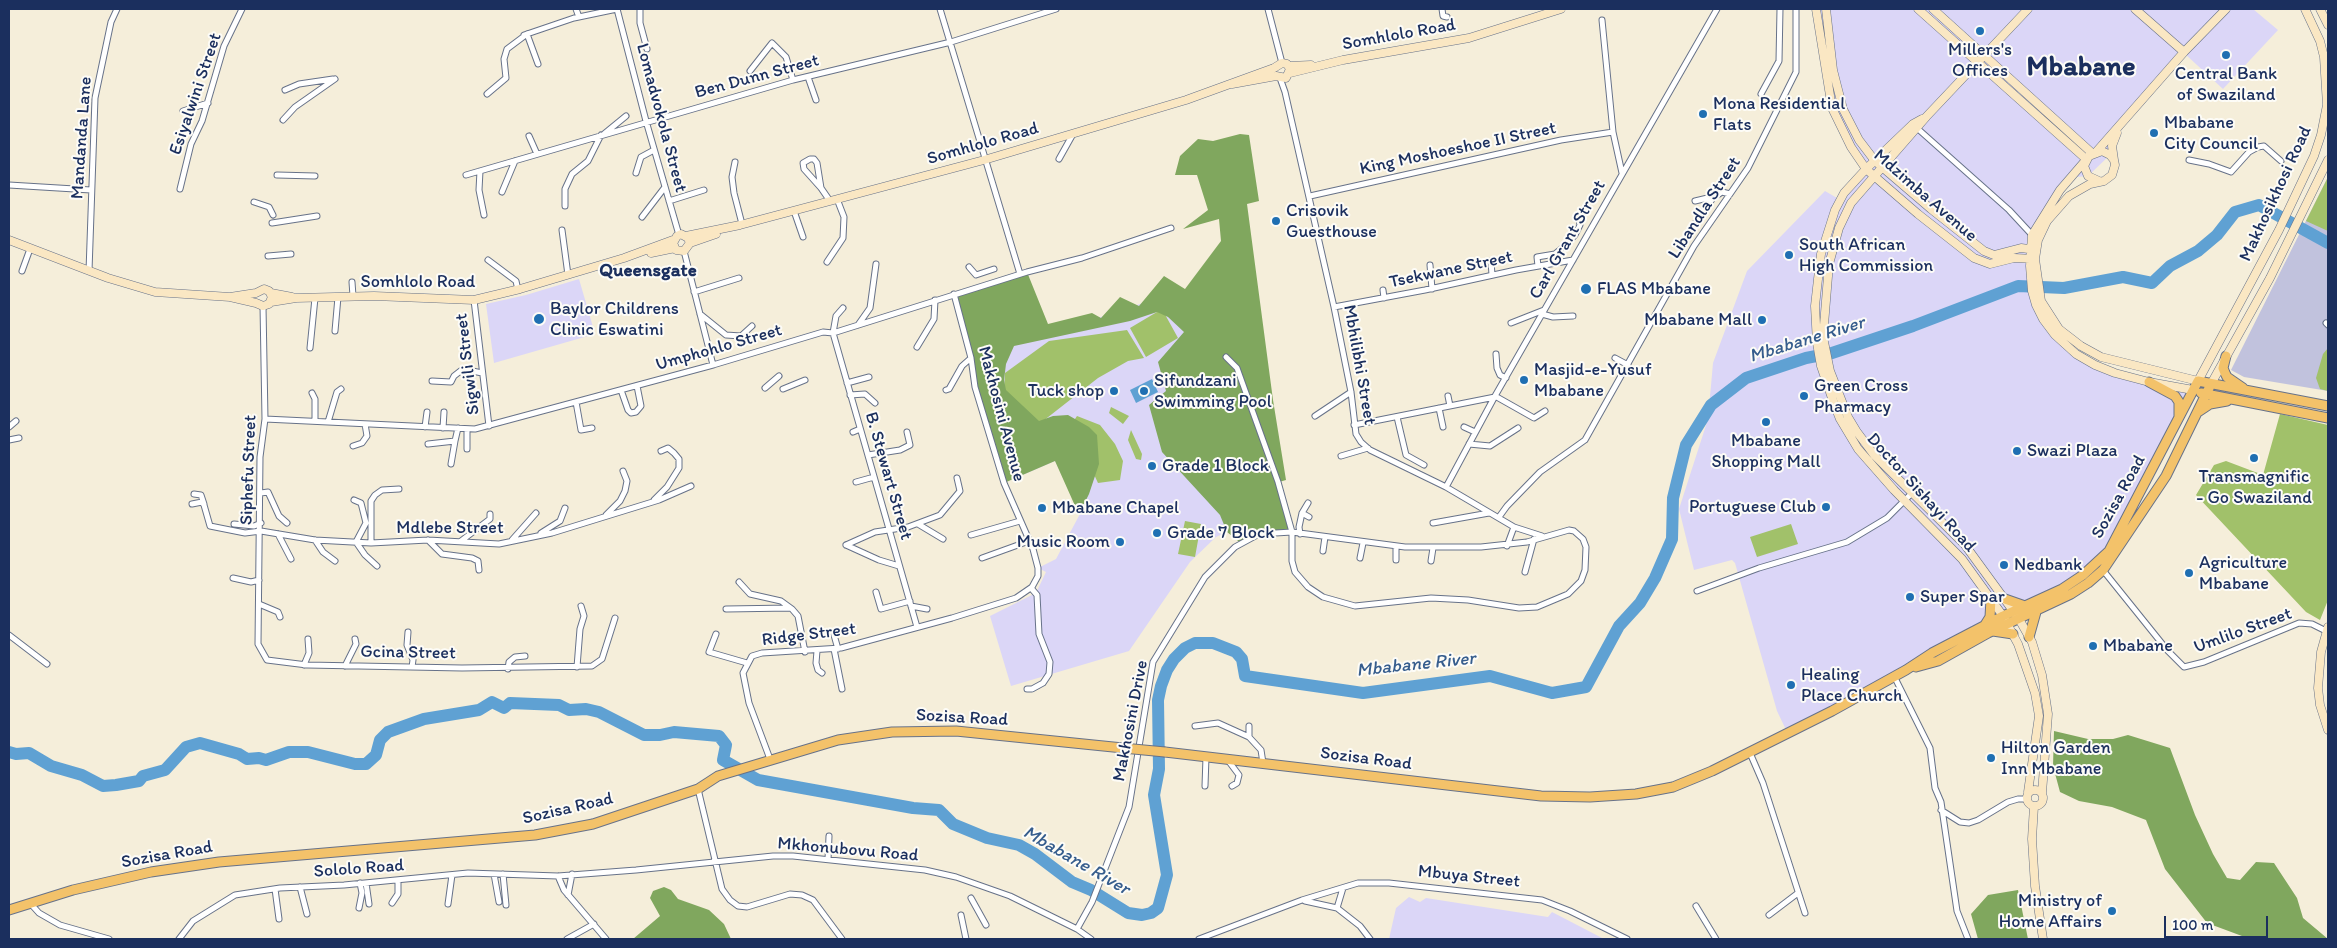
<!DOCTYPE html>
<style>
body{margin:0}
#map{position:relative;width:2337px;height:948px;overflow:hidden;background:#f5eeda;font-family:Itim,sans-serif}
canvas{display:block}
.frame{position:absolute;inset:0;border:10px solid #1b2f5e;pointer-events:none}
.scale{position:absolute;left:2164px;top:916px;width:104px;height:22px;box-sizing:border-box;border:2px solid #1b2f5e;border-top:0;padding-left:6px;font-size:15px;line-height:18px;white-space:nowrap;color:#1b2f5e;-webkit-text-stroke:4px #fdfcf7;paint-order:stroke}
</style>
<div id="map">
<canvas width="2337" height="948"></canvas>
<div class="frame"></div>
<div class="scale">100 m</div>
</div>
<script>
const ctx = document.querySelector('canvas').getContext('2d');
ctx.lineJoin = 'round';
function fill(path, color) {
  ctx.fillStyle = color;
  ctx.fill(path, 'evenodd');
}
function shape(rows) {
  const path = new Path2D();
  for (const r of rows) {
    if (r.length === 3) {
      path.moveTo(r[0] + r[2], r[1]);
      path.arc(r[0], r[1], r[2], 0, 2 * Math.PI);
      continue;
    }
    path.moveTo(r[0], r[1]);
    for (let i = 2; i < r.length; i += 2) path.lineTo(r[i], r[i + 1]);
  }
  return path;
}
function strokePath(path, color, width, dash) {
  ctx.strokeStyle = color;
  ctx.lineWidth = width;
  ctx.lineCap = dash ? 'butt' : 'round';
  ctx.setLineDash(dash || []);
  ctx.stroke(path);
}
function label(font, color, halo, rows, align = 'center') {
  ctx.font = font + ' Itim,sans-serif';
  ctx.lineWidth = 4;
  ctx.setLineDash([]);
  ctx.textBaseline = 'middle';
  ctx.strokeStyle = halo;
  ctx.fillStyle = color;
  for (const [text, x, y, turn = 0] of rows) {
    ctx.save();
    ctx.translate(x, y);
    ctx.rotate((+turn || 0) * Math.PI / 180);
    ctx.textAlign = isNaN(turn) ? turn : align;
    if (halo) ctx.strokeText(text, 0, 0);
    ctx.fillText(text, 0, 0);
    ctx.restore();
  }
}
fill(shape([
 [1816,9,2253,9,2278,30,2223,89,2184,53,2122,122,2110,155,2088,176,2076,177,2043,216,2032,291,2050,329,2095,365,2193,390,2109,551,2083,575,1788,734,1777,711,1735,563,1732,560,1694,570,1679,509,1708,419,1713,363,1747,271,1825,191,1837,198,1866,169,1832,108],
 [579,279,595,334,494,363,486,304,526,295],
 [1170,294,1184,332,1227,532,1216,537,1190,562,1129,651,1011,686,990,616,1036,593,1046,572,1038,568,1056,559,1081,512,1055,461,1018,477,977,358],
 [1409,897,1420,902,1426,898,1548,917,1552,912,1604,939,1389,939,1396,908]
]), '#dbd6f7');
fill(shape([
 [2328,177,2328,391,2244,377,2231,370]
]), '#c1c2dd');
fill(shape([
 [2328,177,2328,231,2306,221],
 [1162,309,1178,338,1146,357,1130,328],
 [1127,330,1144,358,1128,361,1098,378,1038,425,1004,390,1005,373,1049,341],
 [2328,348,2328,391,2320,389,2316,378,2323,354],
 [1111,407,1129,416,1123,424,1109,413],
 [2280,414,2328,425,2328,600,2320,620,2306,612,2196,495,2214,465,2226,461,2263,475],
 [1077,416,1100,425,1115,444,1123,461,1120,480,1098,483,1071,425],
 [1131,430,1142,454,1141,460,1136,459,1128,440],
 [1185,521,1201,524,1195,557,1178,554],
 [1791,524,1798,544,1757,557,1750,537]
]), '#a1c16a');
fill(shape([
 [1240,134,1249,135,1259,201,1247,204,1273,400,1286,480,1279,482,1292,532,1259,534,1242,544,1227,532,1220,515,1162,452,1149,405,1166,391,1158,362,1184,332,1168,317,1157,312,1130,321,1014,346,1006,364,1004,380,1006,390,1039,421,1053,416,1068,415,1089,427,1097,435,1099,464,1089,494,1084,504,1076,508,1055,461,1004,483,975,387,954,294,1027,272,1048,324,1092,313,1101,318,1120,297,1139,306,1164,276,1185,289,1221,241,1219,219,1183,229,1208,210,1197,175,1175,175,1180,156,1198,139,1213,141],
 [2054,731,2088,739,2113,739,2128,735,2170,748,2195,815,2213,854,2227,878,2240,880,2256,862,2274,863,2297,898,2303,918,2328,939,2250,939,2207,923,2165,869,2146,820,2112,807,2079,801,2060,792,2053,766],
 [664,887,671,890,678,899,709,910,724,924,731,939,633,939,660,916,650,898,653,891],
 [2018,890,2028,939,1978,939,1971,914,1988,895]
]), '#80a75e');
fill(shape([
 [1152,379,1158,392,1136,403,1130,390]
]), '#5fa1d3');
strokePath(shape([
 [9,752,16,754,29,753,51,766,82,775,103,786,116,785,139,781,143,776,165,770,186,747,200,743,239,754,247,759,259,758,266,760,289,752,308,752,355,764,366,764,376,755,380,740,388,732,424,719,479,710,492,702,504,708,510,703,559,705,569,710,586,709,599,712,644,735,660,735,674,732,719,736,726,745,723,760,758,780,913,808,939,810,953,824,987,838,1019,845,1035,854,1072,882,1091,890,1128,913,1142,915,1151,913,1158,908,1167,875,1154,795,1159,769,1158,700,1161,686,1167,670,1174,659,1185,648,1195,643,1213,643,1236,652,1242,659,1245,676,1363,693,1490,676,1552,693,1586,687,1619,626,1640,603,1655,578,1672,539,1673,498,1686,445,1711,405,1746,378,1806,358,1832,353,1913,326,2018,286,2064,288,2123,277,2152,283,2170,266,2198,251,2217,235,2235,212,2259,205,2328,243]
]), '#5fa1d3', 12);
const street = shape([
 [576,9,579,17],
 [617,9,646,121,679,235],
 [640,9,640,23,647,49],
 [940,9,1020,274],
 [1268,9,1282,63],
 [1442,9,1443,16,1447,17],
 [1602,20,1613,132,1622,173],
 [524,35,574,18,617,9],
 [750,71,772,43,786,57,793,80],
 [808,77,816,100],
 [1280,78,1285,92,1334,307,1351,392,1356,434,1361,442,1370,450,1446,487,1514,527,1542,536],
 [285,90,299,84,333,79],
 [487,94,506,78,504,59,507,49,527,34,538,64],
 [1761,94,1779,61,1780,9],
 [183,111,208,103],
 [283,120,295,107,335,79],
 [1918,129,2009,210,2034,237],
 [604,134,626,116],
 [529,136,537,154],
 [1059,159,1073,134],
 [2189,160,2209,164,2231,172,2249,152,2258,147,2264,146,2281,161],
 [735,162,732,177,734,193,742,224],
 [480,171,479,190,484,215],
 [636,173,641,157,654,150],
 [277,175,315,176],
 [466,175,793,80,951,42,1056,9],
 [9,185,91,190],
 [821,188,817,163,814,159,810,159,803,163,804,169,821,188,830,201],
 [180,189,191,144,202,121,224,46,242,9],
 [502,192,515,161],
 [1310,196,1561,140,1613,132],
 [669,201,704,190],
 [1695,201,1716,196],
 [254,202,269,207,273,215],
 [565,206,565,189,572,174,588,161,601,135],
 [794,211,803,237],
 [642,217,665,187],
 [272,223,317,216],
 [562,230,568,275],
 [1689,232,1713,198,1722,192,1730,194],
 [684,251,713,365],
 [268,256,291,254],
 [488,260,516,281,518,290],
 [1491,261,1492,275],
 [827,262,843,238,844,217,837,199],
 [1430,265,1432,289],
 [1538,266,1537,257,1555,254,1566,245,1575,235,1580,225,1579,219],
 [969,267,976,275,994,269],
 [22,271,30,249],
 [89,271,95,98,111,22,117,9],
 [352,282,353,296],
 [1383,290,1384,298],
 [694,292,739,278],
 [474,300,489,426],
 [263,306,265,419,260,457,258,644,267,660,307,665,462,668,592,666,602,659,615,618],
 [1334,307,1425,290,1516,270,1573,260],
 [843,308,836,316,833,333,917,627],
 [700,314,726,335,741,336,752,326],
 [1542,314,1553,317,1573,316],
 [1511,323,1544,310],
 [2326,323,2328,325],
 [858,325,870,308,876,264],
 [335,331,338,297],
 [917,347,934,319,935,300],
 [310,348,315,298],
 [1496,354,1497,368,1500,375,1506,378],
 [1615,358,1628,365],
 [432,381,451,382,454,376,463,369,482,373],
 [847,383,869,377],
 [765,388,779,376],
 [783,389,805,380],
 [621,390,628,410,631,413,636,412,641,406,637,386],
 [946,390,949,389,962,366,971,358],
 [312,393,315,399,315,421],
 [850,395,865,394,875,403],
 [1448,396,1450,406],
 [1495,396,1534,418,1545,411],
 [576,402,581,430,592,428],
 [1439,408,1443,427],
 [1315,416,1351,392],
 [1397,417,1406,455,1424,465],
 [265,419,475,429,713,365,823,332,833,333,1027,272,1082,258,1171,228],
 [328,422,337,392,341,389],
 [1354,425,1495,397],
 [9,427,16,421],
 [425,427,427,412],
 [1464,427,1475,432],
 [443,428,444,412],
 [853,432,860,429],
 [9,440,19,438],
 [428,444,455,441,458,428],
 [1469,444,1490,446,1518,428],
 [353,446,362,443,367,436,365,424],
 [467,449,467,429],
 [868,455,900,450,910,445,907,432],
 [1341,456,1368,448],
 [451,464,455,441],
 [856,482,874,477],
 [1446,487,1495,396,1717,9],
 [261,493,268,492,279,516,287,523],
 [194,494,201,495,204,504],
 [354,500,361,503,366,523,356,542,365,555,377,566],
 [654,500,667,487,679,468,679,459,674,453,668,448,661,451],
 [192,504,202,502,204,505,210,526,245,533,261,531,315,540,371,543,428,540,499,544,552,533,659,500,691,486],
 [1302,513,1309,517],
 [606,515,620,501,625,491,627,481,623,471],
 [1499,517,1507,506,1540,472,1585,440,1694,246,1748,168,1796,72,1796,9],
 [1433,523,1489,513],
 [234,524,254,526,261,523],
 [918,524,943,539],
 [541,533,560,521,565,508],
 [278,534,291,559],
 [1300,534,1299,527,1302,513,1308,503],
 [971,535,1020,521],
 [315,540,323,552,335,561],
 [428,540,442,554,472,558,478,561,479,570],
 [512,540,536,513],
 [461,541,490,519,490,514],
 [371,543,371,501,375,495,382,490,399,489],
 [846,545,875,532,908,527,940,515,960,491,957,478],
 [846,545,879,560,899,566],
 [1507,546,1514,527],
 [1396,547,1396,560],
 [1323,551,1325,537],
 [982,558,1029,541],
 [1360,558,1363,543],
 [1431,561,1433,548],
 [2102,569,2168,651,2184,667,2204,662,2299,623,2312,624,2326,631],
 [1525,572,1534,539],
 [233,578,251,582,259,580],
 [739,582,750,594,781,601,792,609,798,616,805,652],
 [1697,591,1759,568,1847,542,1887,518,1912,493],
 [876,592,881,609,910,601],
 [259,604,278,612,280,617],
 [911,606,927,609],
 [726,609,790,608],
 [408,632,407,645,413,660,412,667],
 [716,634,709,652,747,663],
 [9,635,47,664],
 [834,635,838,649],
 [834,649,842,689],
 [817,651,816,663,818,670,822,673],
 [304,665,309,653,308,639],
 [345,666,356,644,355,639],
 [577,667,580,629,584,616,581,606],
 [508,669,509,662,515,657,525,656],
 [1894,676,1930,748,1935,788,1941,802,1957,911,1968,939],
 [1027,689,1032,689,1043,683,1049,674,1050,662,1039,634,1037,595,1031,588],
 [1195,726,1218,723,1249,737],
 [1249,726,1249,737,1261,750,1263,763],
 [1750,753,1763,783,1805,913],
 [770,759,749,703,743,673,752,656,762,653,841,648,952,618,1016,598,1032,587,1038,576,1038,568,1033,549,1004,483,975,387,971,358,954,294],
 [1227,759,1239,775,1237,783,1232,786],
 [1205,786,1206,757],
 [698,789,722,889,730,900,738,906,747,907,790,894,802,895,813,900,842,939],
 [1941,810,1960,822,1969,823,1978,820,2008,802,2018,799,2026,799],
 [828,860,829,836],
 [494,874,499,902],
 [503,874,506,905],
 [558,876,564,890,606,939],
 [366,883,369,904],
 [300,887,307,914],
 [275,889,279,919],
 [568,895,572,874],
 [971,898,986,925],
 [1305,901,1337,908,1360,926,1370,939],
 [30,903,39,913,60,925,109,939],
 [392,903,398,894,398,880],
 [448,904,452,875],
 [1696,906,1716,939],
 [359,908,362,893,360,883],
 [1337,908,1343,888],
 [961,915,966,939],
 [1769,915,1798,893],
 [1077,929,1092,902,1129,807,1153,662,1205,577,1235,547,1259,534,1292,532,1405,547,1481,547,1527,542,1569,530,1574,531,1583,539,1586,547,1585,570,1581,581,1568,594,1537,607,1519,608,1468,600,1431,598,1355,606,1323,597,1308,587,1295,572,1292,561,1292,532,1278,482,1237,368,1226,357],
 [179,939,193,921,235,895,280,888,344,885,468,873,558,876,636,870,773,856,793,856,925,870,956,877,1010,896,1077,929,1091,939],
 [567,939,594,924],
 [1199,939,1302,900,1358,883,1389,883,1542,900,1570,911,1627,939]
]);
const secondary = shape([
 [1816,9,1832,108,1851,147,1866,169,1918,214,1974,258,1990,264,2014,258,2035,259],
 [1826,9,1833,70,1843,109,1859,140,1875,161,1931,209,1984,251,1994,255,2021,248,2036,250],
 [1918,9,2086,159],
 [1933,9,2092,153],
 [2028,9,1926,117,1851,203,1839,228,1829,264,1823,337,1830,371,1848,417,1857,432,1875,456,1965,545,2019,619,2032,642,2042,675,2048,714,2042,793],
 [2135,9,2184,52],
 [2320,9,2328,25],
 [1289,66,1311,65],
 [1290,73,1343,60,1469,38,1561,9],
 [1922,119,1913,124,1866,169,1844,193,1835,210,1821,254,1818,279,1815,306,1817,343,1821,366,1833,401,1840,419,1858,449,1894,490,1962,559,2003,616,2018,644,2035,693,2039,716,2028,792],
 [2097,151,2184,52,2226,9],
 [2114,160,2112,146,2117,133],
 [2085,161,2060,190,2032,235,2030,266,2032,291,2036,305,2043,319,2055,335,2076,354,2095,365,2115,373,2149,382,2193,390],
 [2099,181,2088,176,2084,166,2089,156,2102,151,2110,155,2114,160,2115,165,2112,175,2104,181,2090,184,2069,196,2047,221,2038,240,2035,259,2041,301,2059,329,2081,346,2101,357,2198,381,2279,230,2314,156,2321,135,2327,105,2324,57,2320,41,2305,9],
 [686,236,740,225,984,160,1186,100,1274,68,1282,63,1287,64,1290,69,1286,78,1276,76,1232,84],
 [9,240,108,278,155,292,230,297,256,293,264,289,269,291,272,297,269,304,263,306,256,303,230,297],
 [690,243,688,238,681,234,677,236,673,243,676,250,684,251,690,243,716,234],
 [651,253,675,248],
 [271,293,292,297],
 [271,302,296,298,374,296,474,300,520,289,624,258,673,240],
 [2211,384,2270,278,2328,160],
 [2328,627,2321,652,2318,688,2320,705,2328,730],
 [2035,798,8],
 [2034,806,2032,839,2035,886,2043,939]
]);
const primary = shape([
 [2226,356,2223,368,2225,373,2227,377,2243,388],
 [2149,382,2175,396,2179,402,2179,416],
 [2201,393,2328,418],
 [2198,412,2210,404,2227,401],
 [2005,599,2025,606],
 [1985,625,1990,617,1991,599],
 [1993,631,2013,634],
 [2029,637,2036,612],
 [1916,667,1938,661,1988,633,2071,594,2088,583,2103,570,2166,476,2211,384],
 [1165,752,1541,796,1590,797,1636,794,1673,787,1712,771,1832,711,1906,670,1932,653,2003,616,2062,589,2083,575,2109,551,2198,381,2328,406],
 [9,910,73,890,151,872,219,862,535,835,593,824,698,789,718,776,838,740,892,732,956,731,1123,748]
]);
strokePath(street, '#677289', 7);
strokePath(secondary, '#677289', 9);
strokePath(primary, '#677289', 11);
strokePath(street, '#fff', 5);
strokePath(secondary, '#fae7c3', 8);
strokePath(primary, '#f3c26a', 9);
const primaryBridge = shape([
 [1123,748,1165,752]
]);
strokePath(primaryBridge, '#677289', 11, []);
strokePath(primaryBridge, '#f3c26a', 9);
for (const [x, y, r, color] of [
 [1980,31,5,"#1f6fb2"],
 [2226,55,5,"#1f6fb2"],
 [1703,114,5,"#1f6fb2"],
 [2154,133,5,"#1f6fb2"],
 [1276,221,5,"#1f6fb2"],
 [1789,255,5,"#1f6fb2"],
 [1586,289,6,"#1f6fb2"],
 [539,319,6,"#1f6fb2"],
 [1762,320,5,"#1f6fb2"],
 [1524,380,5,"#1f6fb2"],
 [1114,391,5,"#1f6fb2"],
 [1144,391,5,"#1f6fb2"],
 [1804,396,5,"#1f6fb2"],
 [1766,422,5,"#1f6fb2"],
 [2017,451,5,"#1f6fb2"],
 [2254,458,5,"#1f6fb2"],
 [1152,466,5,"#1f6fb2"],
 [1826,507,5,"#1f6fb2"],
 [1042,508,5,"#1f6fb2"],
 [1157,533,5,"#1f6fb2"],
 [1120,542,5,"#1f6fb2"],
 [2004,565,5,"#1f6fb2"],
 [2189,573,5,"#1f6fb2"],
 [1910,597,5,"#1f6fb2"],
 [2093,646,5,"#1f6fb2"],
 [1791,685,5,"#1f6fb2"],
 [1991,758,5,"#1f6fb2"],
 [2112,911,5,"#1f6fb2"]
]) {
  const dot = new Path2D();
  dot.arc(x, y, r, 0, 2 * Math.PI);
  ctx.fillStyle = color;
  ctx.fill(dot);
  strokePath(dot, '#fdfcf7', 2);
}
label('18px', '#1b2f5e', '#fdfcf7', [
 ["Somhlolo Road",1399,35,-10],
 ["Ben Dunn Street",757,77,-15],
 ["Esiyalwini Street",196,94,-71],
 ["Lomadvokola Street",661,118,75],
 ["Mandanda Lane",82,138,-86],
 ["Somhlolo Road",983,144,-16],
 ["King Moshoeshoe II Street",1458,149,-12],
 ["Makhosikhosi Road",2276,194,-65],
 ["Mdzimba Avenue",1925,196,41],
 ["Libandla Street",1705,208,-57],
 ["Carl Grant Street",1568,240,-60],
 ["Tsekwane Street",1451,270,-12],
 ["Somhlolo Road",418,282],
 ["Umphohlo Street",719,348,-16],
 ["Sigwili Street",468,364,-97],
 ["Mbhilibhi Street",1359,365,80],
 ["Makhosini Avenue",1001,414,75],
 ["Siphefu Street",249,470,-88],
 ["B. Stewart Street",888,476,74],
 ["Doctor Sishayi Road",1921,493,48],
 ["Sozisa Road",2119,497,-61],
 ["Mdlebe Street",450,528],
 ["Umlilo Street",2243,631,-20],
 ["Ridge Street",809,635,-7],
 ["Gcina Street",408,653,1],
 ["Sozisa Road",962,718,3],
 ["Makhosini Drive",1131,721,-79],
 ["Sozisa Road",1366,759,7],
 ["Sozisa Road",568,809,-13],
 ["Mkhonubovu Road",848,850,5],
 ["Sozisa Road",167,855,-10],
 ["Sololo Road",359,869,-4],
 ["Mbuya Street",1469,877,6]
]);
label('18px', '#1b2f5e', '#fdfcf7', [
 ["Millers's",1980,50,"center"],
 ["Offices",1980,71,"center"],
 ["Central Bank",2226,74,"center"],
 ["of Swaziland",2226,95,"center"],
 ["Mona Residential",1713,104],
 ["Flats",1713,125],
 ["Mbabane",2164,123],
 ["City Council",2164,144],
 ["Crisovik",1286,211],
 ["Guesthouse",1286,232],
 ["South African",1799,245],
 ["High Commission",1799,266],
 ["FLAS Mbabane",1597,289],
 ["Baylor Childrens",550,309],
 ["Clinic Eswatini",550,330],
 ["Mbabane Mall",1752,320,"right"],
 ["Masjid-e-Yusuf",1534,370],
 ["Mbabane",1534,391],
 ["Sifundzani",1154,381],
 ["Swimming Pool",1154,402],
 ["Green Cross",1814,386],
 ["Pharmacy",1814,407],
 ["Tuck shop",1104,391,"right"],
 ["Mbabane",1766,441,"center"],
 ["Shopping Mall",1766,462,"center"],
 ["Swazi Plaza",2027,451],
 ["Grade 1 Block",1162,466],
 ["Transmagnific",2254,477,"center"],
 ["- Go Swaziland",2254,498,"center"],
 ["Portuguese Club",1816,507,"right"],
 ["Mbabane Chapel",1052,508],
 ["Grade 7 Block",1167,533],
 ["Music Room",1110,542,"right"],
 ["Agriculture",2199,563],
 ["Mbabane",2199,584],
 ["Nedbank",2014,565],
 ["Super Spar",1920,597],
 ["Mbabane",2103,646],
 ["Healing",1801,675],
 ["Place Church",1801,696],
 ["Hilton Garden",2001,748],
 ["Inn Mbabane",2001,769],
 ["Ministry of",2102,901,"right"],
 ["Home Affairs",2102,922,"right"]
], 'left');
label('bold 19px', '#1b2f5e', '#fdfcf7', [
 ["Queensgate",648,271]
]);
label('italic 19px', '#365d8d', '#fdfcf7', [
 ["Mbabane River",1807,340,-17],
 ["Mbabane River",1416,665,-6],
 ["Mbabane River",1076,861,30]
]);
label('bold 28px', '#1b2f5e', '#fdfcf7', [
 ["Mbabane",2081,68]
]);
</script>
